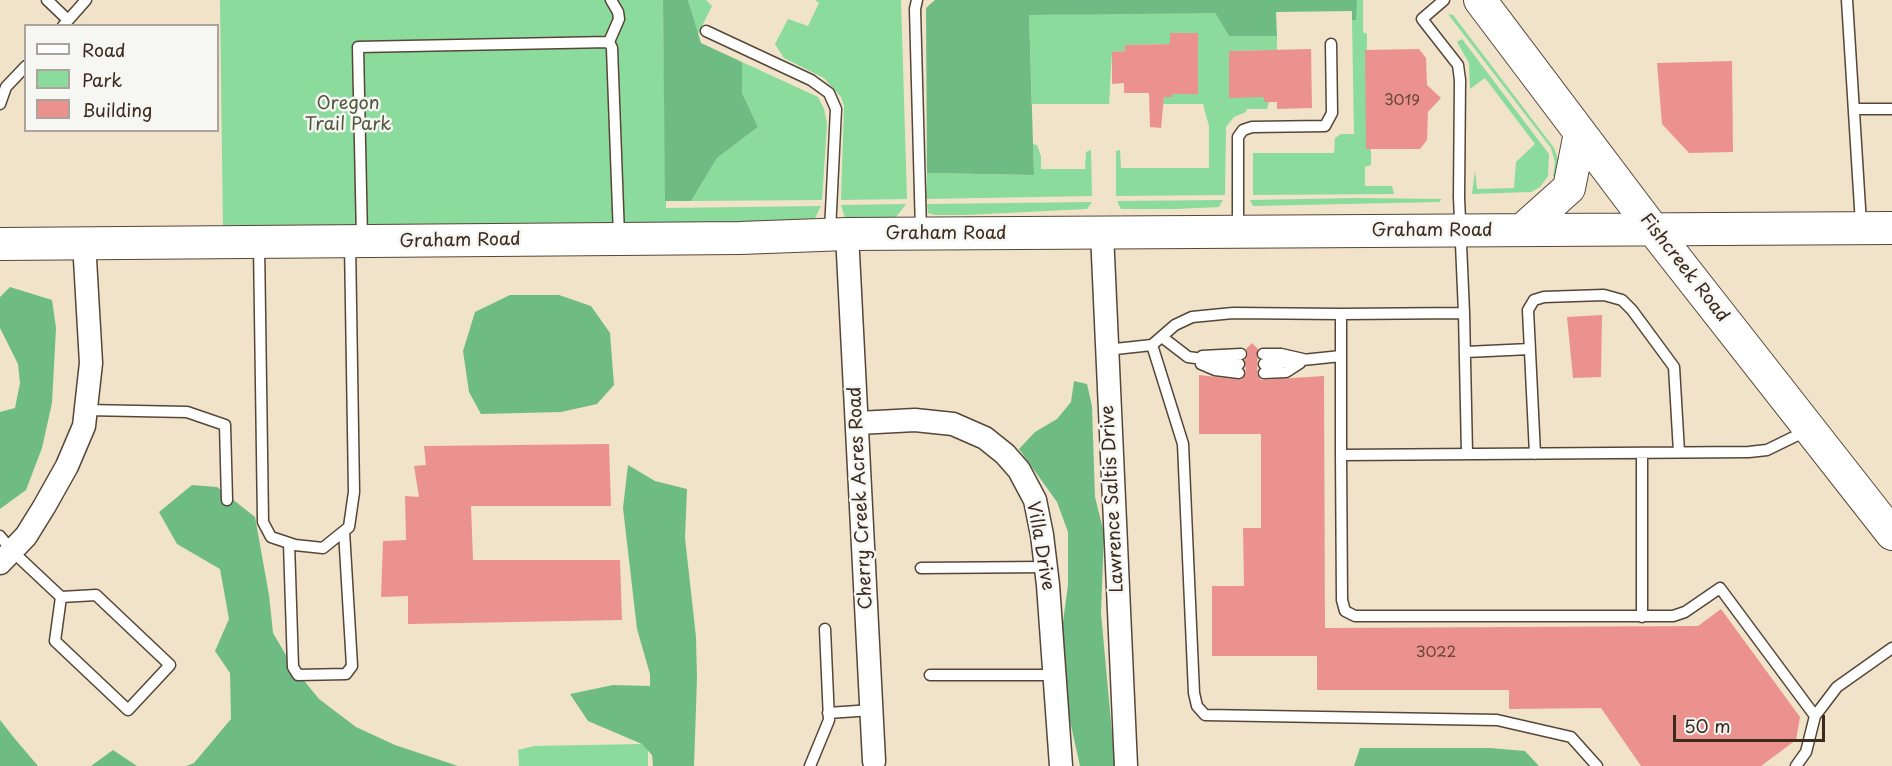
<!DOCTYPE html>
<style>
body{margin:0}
#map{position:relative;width:1892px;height:766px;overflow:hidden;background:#f0e3c9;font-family:"Playpen Sans",sans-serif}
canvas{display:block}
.legend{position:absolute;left:24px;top:24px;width:195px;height:108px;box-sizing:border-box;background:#f6f6f2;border:2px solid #aba49d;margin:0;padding:8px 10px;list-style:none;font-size:18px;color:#3b2a1e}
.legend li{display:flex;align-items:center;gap:12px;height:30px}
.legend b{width:30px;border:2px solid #aba49d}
.scale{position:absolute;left:1673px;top:715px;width:152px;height:27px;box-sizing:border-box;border:3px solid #3b2a1e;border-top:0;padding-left:8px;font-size:18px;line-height:21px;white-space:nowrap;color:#3b2a1e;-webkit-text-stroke:4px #f6f6f2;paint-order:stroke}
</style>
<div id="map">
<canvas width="1892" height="766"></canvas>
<ul class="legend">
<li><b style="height:8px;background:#fff"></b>Road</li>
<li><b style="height:16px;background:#8adb9c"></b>Park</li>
<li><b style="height:16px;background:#ec928e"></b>Building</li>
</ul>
<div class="scale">50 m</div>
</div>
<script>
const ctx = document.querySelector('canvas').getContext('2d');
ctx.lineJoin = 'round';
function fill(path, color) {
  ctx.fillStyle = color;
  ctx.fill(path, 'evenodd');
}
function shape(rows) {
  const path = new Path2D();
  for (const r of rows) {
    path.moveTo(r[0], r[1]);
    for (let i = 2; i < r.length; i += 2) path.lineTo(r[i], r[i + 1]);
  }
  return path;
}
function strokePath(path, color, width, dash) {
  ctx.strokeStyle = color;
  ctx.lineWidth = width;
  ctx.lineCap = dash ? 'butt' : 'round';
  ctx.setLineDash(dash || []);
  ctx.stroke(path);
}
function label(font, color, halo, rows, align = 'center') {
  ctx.font = font + ' "Playpen Sans",sans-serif';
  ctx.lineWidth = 5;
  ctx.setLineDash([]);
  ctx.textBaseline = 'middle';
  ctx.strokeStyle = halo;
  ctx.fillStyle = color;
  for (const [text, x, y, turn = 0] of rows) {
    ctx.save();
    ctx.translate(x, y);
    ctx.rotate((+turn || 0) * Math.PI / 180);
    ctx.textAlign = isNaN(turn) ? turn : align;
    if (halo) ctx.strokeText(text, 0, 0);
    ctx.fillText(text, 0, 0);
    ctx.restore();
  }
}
fill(shape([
 [220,0,663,0,666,208,821,206,814,220,666,225,223,230],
 [688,0,706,0,712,6,698,34],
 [815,0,901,0,907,199,841,200,844,106,841,97,824,78,784,58,775,44,788,19,808,26,819,3],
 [1356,0,1363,0,1363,32,1367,34,1366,149,1371,149,1371,165,1365,167,1365,186,1392,186,1394,194,1253,195,1253,153,1334,153,1335,138,1341,134,1354,134,1352,20,1356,20],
 [1104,13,1215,13,1229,36,1277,36,1277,50,1229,51,1230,97,1264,97,1265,102,1269,102,1267,109,1247,109,1246,112,1234,117,1226,127,1225,195,1116,196,1116,151,1120,150,1121,168,1209,168,1209,126,1203,104,1163,104,1164,97,1172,97,1172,94,1198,94,1198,33,1170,33,1170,44,1125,45,1125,51,1112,52,1109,104,1032,104,1029,15],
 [1448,14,1453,15,1554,148,1558,159,1556,178,1553,176,1555,162,1551,148],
 [1462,39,1549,154,1548,176,1540,187,1531,192,1472,194,1475,170,1477,189,1514,188,1516,162,1535,144,1485,78,1470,89,1469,63,1457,42],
 [742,62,818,97,824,109,827,124,822,200,691,201,717,158,758,127,742,93],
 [1033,144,1037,145,1041,156,1041,169,1085,169,1086,152,1091,150,1092,196,926,199,927,173,1034,175],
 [1355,198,1442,199,1439,202,1253,206,1250,200],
 [1223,200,1219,207,1175,209,1121,209,1117,201],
 [1092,202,1087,209,965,215,935,215,928,213,927,204],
 [906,204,896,217,845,218,841,205],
 [642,744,648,749,648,766,519,766,518,750,534,746]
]), '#8adb9c');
fill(shape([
 [663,0,688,0,701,43,742,62,742,93,758,127,717,158,691,201,665,201],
 [935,0,1357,0,1356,20,1352,20,1352,11,1276,12,1277,36,1229,36,1215,13,1029,15,1034,175,927,173,926,8],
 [10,287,52,300,56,328,52,403,42,448,26,490,0,509,0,412,15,408,20,383,18,364,0,328,0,297],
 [510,295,559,295,591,306,610,333,614,385,597,404,561,412,481,414,469,392,463,351,475,312],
 [1074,381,1087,384,1092,406,1095,497,1104,533,1101,613,1115,766,1080,766,1068,712,1061,637,1068,585,1068,532,1057,502,1019,449,1035,432,1057,419,1071,402],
 [628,465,655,481,687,489,685,538,696,637,697,678,694,766,653,766,652,755,642,744,588,721,570,694,613,685,650,686,650,674,637,629,623,508],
 [192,485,217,487,255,517,269,595,273,633,293,667,319,699,356,727,395,745,458,766,186,766,194,763,231,719,230,673,215,651,229,619,220,569,177,544,159,512],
 [0,720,15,739,38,766,0,766],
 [1360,748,1490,748,1525,751,1539,766,1354,766],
 [113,750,137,766,91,766]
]), '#6fbb84');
fill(shape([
 [1170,33,1198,33,1198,94,1172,94,1173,97,1164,97,1161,128,1150,127,1149,93,1124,93,1124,83,1112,84,1112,52,1125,51,1125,45,1170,44],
 [1311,49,1312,108,1277,109,1277,102,1264,102,1264,97,1229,98,1229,51],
 [1419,49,1426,58,1427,85,1441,98,1428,112,1427,140,1420,149,1366,149,1365,50],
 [1732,61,1733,152,1689,153,1662,124,1657,63],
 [1602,315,1601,377,1573,378,1567,317],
 [1252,343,1258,349,1257,374,1261,380,1324,376,1325,628,1698,626,1721,609,1800,717,1796,740,1761,766,1641,766,1601,708,1509,709,1509,690,1317,690,1317,656,1212,656,1212,586,1244,586,1243,528,1261,528,1261,434,1199,434,1199,375,1242,380,1246,373,1245,360,1248,354,1246,349],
 [609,444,611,506,471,506,473,560,620,560,622,620,408,624,408,596,381,597,383,541,406,540,405,496,419,497,414,466,426,465,424,446]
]), '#ec928e');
const service = shape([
 [47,0,68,20],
 [611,0,618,12,619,19,609,42,612,48,619,236],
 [917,0,915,9,921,231],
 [1444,0,1422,19,1458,65,1460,80,1459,197,1464,313,1341,314,1341,455,1749,452,1767,450,1808,430],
 [1847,0,1861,224],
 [63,26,86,0],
 [706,31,811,80,829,93,836,109,830,231],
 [0,104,6,87,26,66],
 [1854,109,1892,109],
 [1238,229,1238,137,1243,130,1252,127,1325,126,1332,113,1331,44],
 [362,239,358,47,609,42],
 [259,245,263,522,271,537,295,545,323,548,349,527,354,492,350,243],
 [1464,313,1467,454],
 [1162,337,1188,357,1239,364],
 [1152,345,1183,444,1194,693,1197,706,1205,715,1497,720,1571,737,1597,766],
 [1106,350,1152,345,1175,325,1192,317,1233,313,1341,314],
 [1466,352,1530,349],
 [1263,354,1281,354,1303,359],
 [1202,356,1241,354],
 [1201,364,1215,370,1239,373],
 [1264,364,1341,356],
 [1264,373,1286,372,1300,363],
 [86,410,187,412,225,425,227,500],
 [1642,453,1642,617],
 [1535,454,1528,310,1534,300,1544,297,1604,295,1622,300,1632,310,1674,367,1679,452],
 [1341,455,1342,600,1345,611,1355,616,1673,616,1685,612,1720,588,1815,716],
 [0,536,12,551,61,597,96,595,170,665,128,710,55,641,61,597],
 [289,543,293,667,298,675,346,674,352,666,344,531],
 [921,568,1046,567],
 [930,675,1054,675],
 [828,713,872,710],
 [810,766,829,720,825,629],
 [1796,766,1806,752,1815,716,1837,687,1892,648]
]);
const minor = shape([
 [1102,233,1126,766],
 [847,234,874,761],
 [858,423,915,420,953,424,985,438,1005,454,1019,470,1035,500,1042,535,1048,585,1061,766],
 [0,563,26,536,44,507,67,466,84,426,91,363,84,242]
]);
const secondary = shape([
 [1480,0,1652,228,1892,534],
 [1522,230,1569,188,1580,133],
 [0,244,740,238,847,234,1892,228]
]);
strokePath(service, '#564638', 13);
strokePath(minor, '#564638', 25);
strokePath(secondary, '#564638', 34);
strokePath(service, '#fff', 10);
strokePath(minor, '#fff', 22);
strokePath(secondary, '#fff', 32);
label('15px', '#67443a', null, [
 ["3019",1402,101],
 ["3022",1436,653]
]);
label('18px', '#4f563e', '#f6f6f2', [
 ["Oregon",348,104],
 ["Trail Park",348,125]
]);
label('18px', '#3b2a1e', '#f6f6f2', [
 ["Graham Road",1432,231],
 ["Graham Road",946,234],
 ["Graham Road",460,241,-1],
 ["Fishcreek Road",1684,268,52],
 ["Cherry Creek Acres Road",861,498,-93],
 ["Lawrence Saltis Drive",1113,499,-93],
 ["Villa Drive",1040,546,80]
]);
</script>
